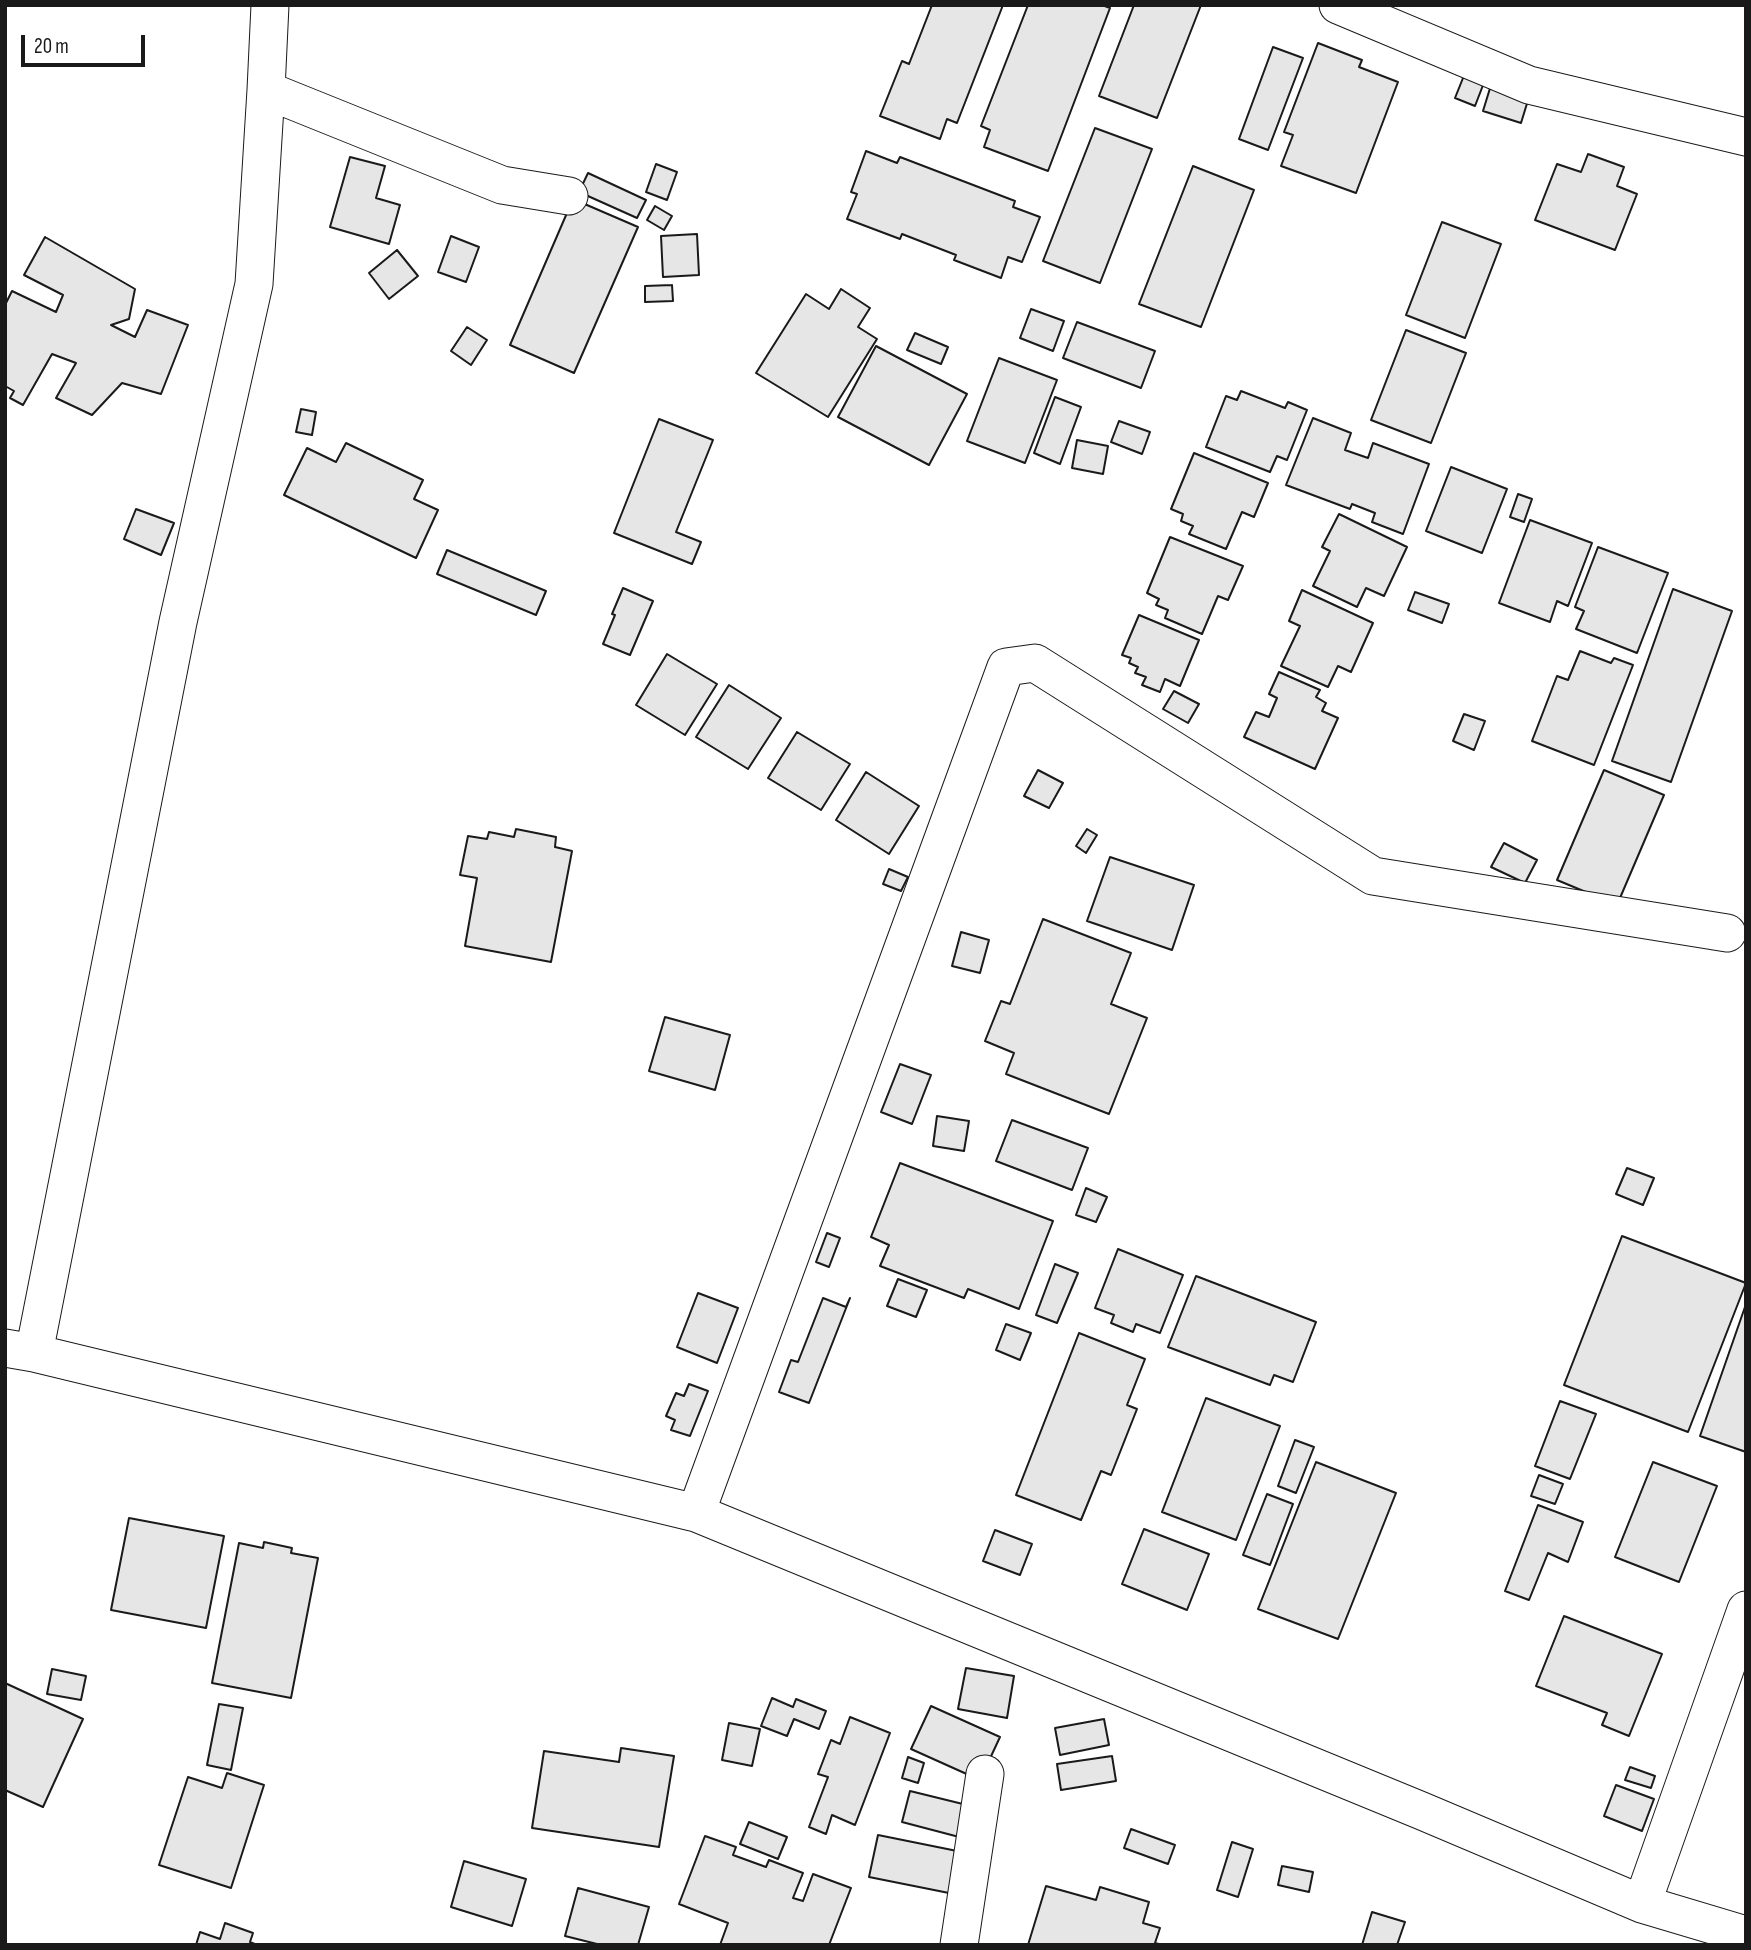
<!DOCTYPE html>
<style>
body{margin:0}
#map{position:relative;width:1751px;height:1950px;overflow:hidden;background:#fff;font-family:"Sofia Sans Condensed",sans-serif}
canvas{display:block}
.frame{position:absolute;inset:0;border:7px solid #1a1a1a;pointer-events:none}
.scale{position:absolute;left:21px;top:35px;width:124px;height:32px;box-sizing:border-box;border:4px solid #1a1a1a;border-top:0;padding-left:9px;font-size:21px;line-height:24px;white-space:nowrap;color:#1a1a1a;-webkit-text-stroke:5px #fff;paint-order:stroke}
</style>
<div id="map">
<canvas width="1751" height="1950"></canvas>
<div class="frame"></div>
<div class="scale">20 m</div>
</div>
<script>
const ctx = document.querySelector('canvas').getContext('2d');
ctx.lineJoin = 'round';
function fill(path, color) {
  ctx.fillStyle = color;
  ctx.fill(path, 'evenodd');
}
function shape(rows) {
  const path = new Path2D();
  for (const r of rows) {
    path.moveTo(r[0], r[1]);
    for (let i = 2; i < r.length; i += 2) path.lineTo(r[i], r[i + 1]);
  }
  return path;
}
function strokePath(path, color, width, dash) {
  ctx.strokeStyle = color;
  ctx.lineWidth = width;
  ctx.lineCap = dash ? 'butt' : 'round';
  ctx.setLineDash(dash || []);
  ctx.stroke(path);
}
const building = shape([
 [932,5,1003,5,957,123,947,119,940,139,880,116,902,61,909,64,932,5],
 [1028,5,1102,5,1110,8,1048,171,984,147,990,130,981,126,1028,5],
 [1134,5,1201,5,1157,118,1099,96,1134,5],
 [1318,43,1362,60,1359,67,1398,82,1356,193,1281,166,1293,135,1284,132,1318,43],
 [1273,47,1303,58,1268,150,1239,139,1273,47],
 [1465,73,1485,80,1475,106,1455,98,1465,73],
 [1491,85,1529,97,1521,123,1483,111,1491,85],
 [1095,128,1152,149,1100,283,1043,261,1095,128],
 [866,151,897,163,900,157,1015,201,1013,207,1040,217,1022,262,1008,257,1001,278,954,260,956,255,902,234,900,239,847,219,857,194,851,192,866,151],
 [1588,154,1624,167,1617,186,1637,194,1615,250,1535,220,1557,164,1581,172,1588,154],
 [350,157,385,166,376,198,400,205,389,244,330,227,350,157],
 [656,164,677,172,667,200,646,192,656,164],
 [1193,166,1254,190,1201,327,1139,304,1193,166],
 [588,173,646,200,637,218,579,192,588,173],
 [573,199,638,227,574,373,510,345,573,199],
 [655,206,672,216,664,230,647,220,655,206],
 [1442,222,1501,244,1465,338,1406,315,1442,222],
 [697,234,699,275,663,277,661,236,697,234],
 [451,236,479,247,466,282,438,272,451,236],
 [45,237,135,289,129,319,111,325,135,337,147,310,188,325,161,394,122,383,92,415,56,398,76,363,52,354,23,405,10,398,14,391,5,386,5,305,12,291,56,312,63,295,24,275,45,237],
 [397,250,418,276,389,299,369,273,397,250],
 [672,285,673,301,645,302,645,286,672,285],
 [841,289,870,308,858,327,877,339,828,417,756,373,806,294,829,309,841,289],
 [1031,309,1064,321,1053,351,1020,338,1031,309],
 [1077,322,1155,351,1141,388,1063,358,1077,322],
 [467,327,487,340,471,365,451,351,467,327],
 [1406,330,1466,353,1431,443,1371,420,1406,330],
 [915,333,948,347,941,364,907,350,915,333],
 [876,346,967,394,929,465,838,417,876,346],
 [999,358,1057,380,1025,463,967,441,999,358],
 [1241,391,1285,408,1288,402,1307,410,1287,460,1277,456,1270,472,1206,447,1226,396,1237,400,1241,391],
 [1055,397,1081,407,1060,464,1034,453,1055,397],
 [301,409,316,412,312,435,296,432,301,409],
 [1313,418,1351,433,1345,450,1368,458,1373,443,1429,464,1403,534,1372,522,1375,513,1352,504,1350,509,1286,485,1313,418],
 [659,419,713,440,676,532,701,542,692,564,614,533,659,419],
 [1119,421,1150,432,1142,454,1111,442,1119,421],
 [1077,440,1108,446,1103,474,1072,468,1077,440],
 [346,443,423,480,414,499,438,510,416,558,284,495,307,448,336,462,346,443],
 [1194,453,1268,483,1254,517,1242,512,1226,549,1189,534,1193,526,1181,521,1183,514,1171,509,1194,453],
 [1451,467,1507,489,1482,553,1426,531,1451,467],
 [1518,494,1532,499,1524,522,1510,517,1518,494],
 [136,509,174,523,161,555,124,539,136,509],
 [1339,514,1407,547,1384,596,1366,588,1357,607,1313,586,1330,551,1322,547,1339,514],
 [1530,520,1592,543,1568,606,1557,601,1550,622,1499,603,1530,520],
 [1170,537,1243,566,1228,600,1218,596,1202,634,1165,618,1168,610,1156,605,1159,599,1147,593,1170,537],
 [1598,547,1668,573,1637,653,1576,629,1584,611,1575,607,1598,547],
 [447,550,546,591,536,615,437,574,447,550],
 [623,588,653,601,630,655,603,644,615,615,612,614,623,588],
 [1673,589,1732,611,1671,782,1612,761,1673,589],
 [1302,590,1373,623,1351,672,1338,666,1328,687,1281,666,1300,626,1289,621,1302,590],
 [1415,592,1449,604,1442,623,1408,610,1415,592],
 [1139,615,1199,640,1180,686,1165,679,1160,692,1142,685,1146,677,1135,673,1138,667,1129,663,1131,658,1122,655,1139,615],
 [1580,651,1611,663,1614,658,1633,665,1594,765,1532,741,1557,676,1568,680,1580,651],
 [667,654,717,684,685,735,636,705,667,654],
 [1279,672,1320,690,1316,697,1326,703,1322,711,1338,718,1315,769,1244,737,1256,712,1269,717,1277,698,1269,694,1279,672],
 [729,685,781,718,748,769,696,737,729,685],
 [1174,691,1199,704,1188,723,1163,709,1174,691],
 [1464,714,1485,721,1474,750,1453,741,1464,714],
 [797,732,850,764,821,810,768,778,797,732],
 [1038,770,1063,783,1049,808,1024,796,1038,770],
 [1604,770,1664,795,1617,905,1557,880,1604,770],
 [866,772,919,806,889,854,836,820,866,772],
 [516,829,556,837,555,847,572,851,551,962,465,946,477,878,460,875,468,836,487,839,489,832,514,837,516,829],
 [1087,829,1097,835,1086,853,1076,846,1087,829],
 [1504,843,1537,860,1525,883,1491,867,1504,843],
 [1110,857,1194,885,1172,950,1087,921,1110,857],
 [889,869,908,877,901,891,883,884,889,869],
 [1043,919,1131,953,1111,1004,1147,1018,1109,1114,1006,1074,1014,1053,985,1041,1001,1001,1010,1004,1043,919],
 [961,932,989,940,980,973,952,966,961,932],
 [665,1017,730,1035,715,1090,649,1071,665,1017],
 [900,1064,931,1075,912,1124,881,1112,900,1064],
 [937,1116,969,1121,964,1151,933,1146,937,1116],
 [1012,1120,1088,1148,1072,1190,996,1161,1012,1120],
 [900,1163,1053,1221,1019,1309,968,1289,964,1298,880,1266,889,1245,871,1237,900,1163],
 [1627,1168,1654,1178,1643,1205,1616,1194,1627,1168],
 [1086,1188,1107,1197,1096,1222,1076,1215,1086,1188],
 [827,1233,840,1238,829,1267,816,1262,827,1233],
 [1622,1236,1746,1283,1688,1432,1564,1385,1622,1236],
 [1118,1249,1183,1275,1160,1333,1136,1324,1133,1332,1111,1323,1114,1315,1095,1308,1118,1249],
 [1055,1264,1078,1273,1057,1323,1036,1315,1055,1264],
 [1196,1276,1316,1322,1293,1382,1274,1375,1270,1385,1168,1347,1196,1276],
 [898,1279,927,1290,916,1317,887,1306,898,1279],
 [698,1293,738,1308,717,1363,677,1347,698,1293],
 [823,1298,846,1307,850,1298,809,1403,779,1392,791,1360,798,1362,823,1298],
 [1746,1304,1746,1452,1700,1436,1746,1304],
 [1006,1324,1031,1333,1020,1360,996,1350,1006,1324],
 [1079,1333,1145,1359,1127,1405,1137,1409,1111,1475,1101,1471,1081,1520,1016,1495,1079,1333],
 [689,1384,708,1391,690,1436,671,1430,675,1420,666,1416,676,1393,684,1396,689,1384],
 [1206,1398,1280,1426,1236,1540,1162,1512,1206,1398],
 [1560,1401,1596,1414,1570,1479,1535,1466,1560,1401],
 [1295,1440,1314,1447,1296,1493,1278,1486,1295,1440],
 [1316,1462,1396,1493,1338,1639,1258,1609,1316,1462],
 [1653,1462,1717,1486,1679,1582,1615,1557,1653,1462],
 [1539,1475,1563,1484,1555,1504,1531,1496,1539,1475],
 [1267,1494,1293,1504,1270,1565,1243,1555,1267,1494],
 [1538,1505,1583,1522,1568,1562,1548,1553,1529,1600,1505,1591,1538,1505],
 [129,1518,224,1536,206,1628,111,1610,129,1518],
 [1144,1529,1209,1554,1187,1610,1122,1584,1144,1529],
 [995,1530,1032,1544,1020,1575,983,1561,995,1530],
 [264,1542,292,1548,291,1553,318,1558,291,1698,212,1683,239,1543,263,1548,264,1542],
 [1564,1616,1662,1654,1629,1736,1602,1725,1607,1713,1536,1686,1564,1616],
 [966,1668,1014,1676,1007,1718,958,1709,966,1668],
 [52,1669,86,1676,81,1700,47,1694,52,1669],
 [5,1683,83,1719,43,1807,5,1790,5,1683],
 [772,1698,793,1707,796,1699,826,1711,819,1729,794,1719,787,1736,761,1726,772,1698],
 [219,1704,243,1708,231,1770,207,1765,219,1704],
 [931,1706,1000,1737,980,1780,911,1749,931,1706],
 [850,1717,890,1733,855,1825,832,1815,826,1834,809,1827,828,1777,818,1774,831,1740,840,1744,850,1717],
 [1104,1719,1109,1745,1060,1755,1055,1728,1104,1719],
 [729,1723,760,1729,752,1766,722,1760,729,1723],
 [621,1748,674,1756,659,1847,532,1828,544,1751,619,1762,621,1748],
 [1112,1756,1116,1781,1061,1790,1057,1764,1112,1756],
 [908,1757,924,1763,918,1783,902,1778,908,1757],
 [1630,1767,1655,1776,1651,1788,1625,1780,1630,1767],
 [227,1773,264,1785,231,1888,159,1865,188,1777,222,1788,227,1773],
 [1616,1785,1654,1799,1642,1831,1604,1816,1616,1785],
 [910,1791,971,1806,963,1838,902,1822,910,1791],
 [749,1822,787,1837,778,1859,740,1844,749,1822],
 [1131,1829,1175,1845,1168,1864,1124,1848,1131,1829],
 [878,1835,967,1853,959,1895,869,1877,878,1835],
 [705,1836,736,1847,733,1855,766,1867,769,1860,803,1873,793,1898,803,1901,813,1874,851,1888,829,1945,720,1945,728,1923,679,1904,705,1836],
 [1232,1842,1253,1849,1238,1897,1217,1890,1232,1842],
 [464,1861,526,1879,512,1926,451,1907,464,1861],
 [1282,1866,1313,1872,1309,1892,1278,1885,1282,1866],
 [1046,1886,1096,1900,1100,1887,1149,1902,1143,1923,1160,1928,1155,1943,1163,1945,1028,1945,1046,1886],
 [578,1888,649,1907,638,1945,601,1945,565,1936,578,1888],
 [1372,1912,1405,1922,1397,1945,1362,1945,1372,1912],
 [225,1923,253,1933,250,1942,257,1945,196,1945,200,1932,220,1939,225,1923]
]);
fill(building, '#e6e6e6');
strokePath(building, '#1a1a1a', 2);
const minor = shape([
 [270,5,266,90,502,185,569,196],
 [1338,5,1529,85,1746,137],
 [5,1348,34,1353,696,1513,1006,667,1035,663,1373,876,1727,933],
 [34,1353,178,622,254,284,266,90],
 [696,1513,1422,1811,1642,1904,1746,1935],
 [1642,1904,1746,1610],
 [959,1945,985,1774]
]);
strokePath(minor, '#1a1a1a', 39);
strokePath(minor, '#fff', 37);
</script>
